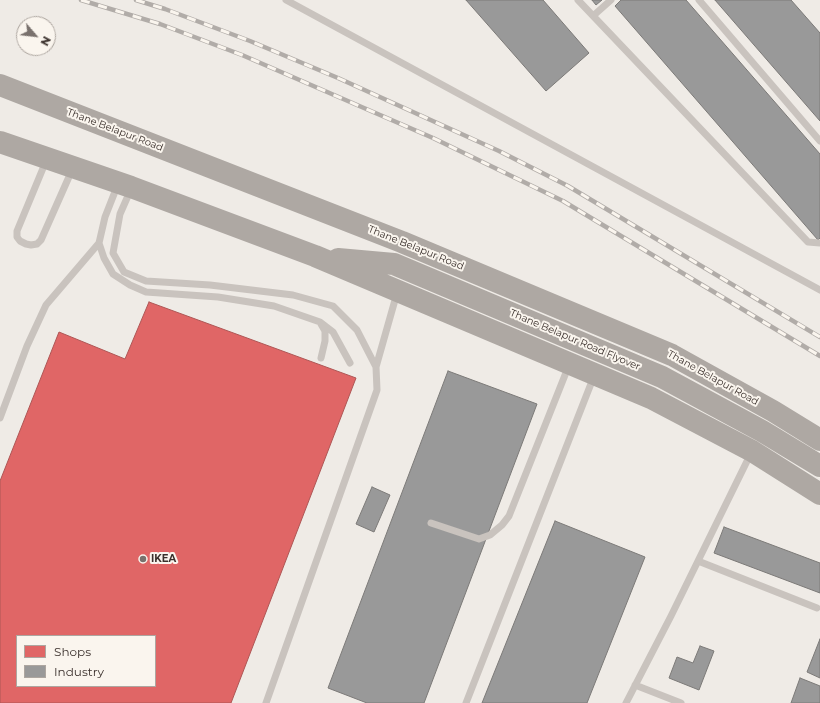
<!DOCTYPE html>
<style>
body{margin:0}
#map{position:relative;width:820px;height:703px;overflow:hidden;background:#efebe6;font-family:Montserrat,sans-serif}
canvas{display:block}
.legend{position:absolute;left:16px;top:635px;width:140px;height:52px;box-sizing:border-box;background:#faf5ee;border:1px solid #ada6a0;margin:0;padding:5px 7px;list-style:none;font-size:12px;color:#3a302c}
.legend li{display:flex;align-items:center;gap:8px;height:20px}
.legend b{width:20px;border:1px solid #ada6a0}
.north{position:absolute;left:16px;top:16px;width:40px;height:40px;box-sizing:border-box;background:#faf5ee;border:1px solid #ada6a0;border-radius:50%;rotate:118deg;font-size:11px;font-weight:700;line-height:16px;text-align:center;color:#3a302c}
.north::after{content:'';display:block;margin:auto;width:14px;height:18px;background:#79716d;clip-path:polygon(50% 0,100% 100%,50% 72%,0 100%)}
</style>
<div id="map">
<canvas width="820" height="703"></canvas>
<ul class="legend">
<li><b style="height:11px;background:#e06666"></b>Shops</li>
<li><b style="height:11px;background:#999"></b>Industry</li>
</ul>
<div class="north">N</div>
</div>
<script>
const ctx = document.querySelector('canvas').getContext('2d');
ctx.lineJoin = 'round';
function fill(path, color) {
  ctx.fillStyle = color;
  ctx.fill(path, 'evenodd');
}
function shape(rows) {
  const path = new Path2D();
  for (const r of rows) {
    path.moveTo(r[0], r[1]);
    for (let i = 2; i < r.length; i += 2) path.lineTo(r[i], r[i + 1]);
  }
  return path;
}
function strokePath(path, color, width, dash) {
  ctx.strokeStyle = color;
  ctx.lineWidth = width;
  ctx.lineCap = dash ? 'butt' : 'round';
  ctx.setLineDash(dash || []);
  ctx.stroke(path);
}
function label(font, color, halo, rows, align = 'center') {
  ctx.font = font + ' Montserrat,sans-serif';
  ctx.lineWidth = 4;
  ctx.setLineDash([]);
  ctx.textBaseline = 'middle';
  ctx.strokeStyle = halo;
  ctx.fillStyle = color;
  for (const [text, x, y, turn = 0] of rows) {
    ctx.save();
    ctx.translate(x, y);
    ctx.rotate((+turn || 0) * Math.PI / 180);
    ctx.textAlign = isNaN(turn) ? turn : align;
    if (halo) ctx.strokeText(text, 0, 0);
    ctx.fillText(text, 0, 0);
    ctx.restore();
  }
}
const shops = shape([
 [149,302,356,378,231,703,0,703,0,481,59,332,125,359,149,302],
 [17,636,155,636,155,686,17,686,17,636]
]);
fill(shops, '#e06666');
strokePath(shops, '#ae5655', 1);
const industry = shape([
 [466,0,543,0,589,53,546,91,466,0],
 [592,0,602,0,596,5,592,0],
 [621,0,686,0,820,154,820,238,818,240,615,6,621,0],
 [715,0,791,0,820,33,820,121,715,0],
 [448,371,537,404,424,703,367,703,328,688,448,371],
 [372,487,390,495,374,532,356,524,372,487],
 [555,521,645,557,587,703,482,703,555,521],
 [724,527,820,563,820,593,714,553,724,527],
 [820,639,820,678,807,672,820,639],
 [700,646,714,651,699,690,669,678,677,657,693,663,700,646],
 [800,678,820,686,820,703,791,703,800,678]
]);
fill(industry, '#999');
strokePath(industry, '#7c7a78', 1);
strokePath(shape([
 [286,0,820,290],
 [578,0,808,242,820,243],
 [699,0,820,141],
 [593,16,611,0],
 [46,161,17,231,17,237,20,241,26,244,31,245,37,244,41,240,72,170],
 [131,189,120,214,113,253,124,272,146,281,210,285,293,295,333,306,357,330,376,367],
 [99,243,104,258,113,274,130,285,146,292,218,297,274,306,320,322,333,332,350,363],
 [321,358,325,341,325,331,321,324],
 [0,418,27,346,46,305,99,243,105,217,118,184],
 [431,523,479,539,490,535,502,525,509,516,569,365],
 [698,561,817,608],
 [635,685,681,703],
 [266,703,377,390,376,367,397,293],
 [466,703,594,376],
 [626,703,671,616,751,453]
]), '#c9c3be', 7);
strokePath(shape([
 [0,85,402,242,672,355,773,411,820,440],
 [0,142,131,187,315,256,651,398,752,451,820,494],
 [338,259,394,264,662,377,762,431,820,466]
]), '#aea8a3', 22);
const rail = shape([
 [81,0,160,24,242,55,433,138,563,201,820,356],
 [136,0,165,9,250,41,338,78,499,151,568,186,820,337]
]);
strokePath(rail, '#b1aca8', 4.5);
strokePath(rail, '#faf5ee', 3, [9]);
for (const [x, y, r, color] of [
 [143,559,4,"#79716d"]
]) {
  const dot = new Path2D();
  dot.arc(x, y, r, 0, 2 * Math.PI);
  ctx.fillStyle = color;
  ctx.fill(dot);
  strokePath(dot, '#faf5ee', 1.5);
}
label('10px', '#3a302c', '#faf5ee', [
 ["Thane Belapur Road",115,130,21],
 ["Thane Belapur Road",416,248,22],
 ["Thane Belapur Road Flyover",575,340,23],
 ["Thane Belapur Road",713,378,29]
]);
label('bold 10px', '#3a302c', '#faf5ee', [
 ["IKEA",151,559]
], 'left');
</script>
